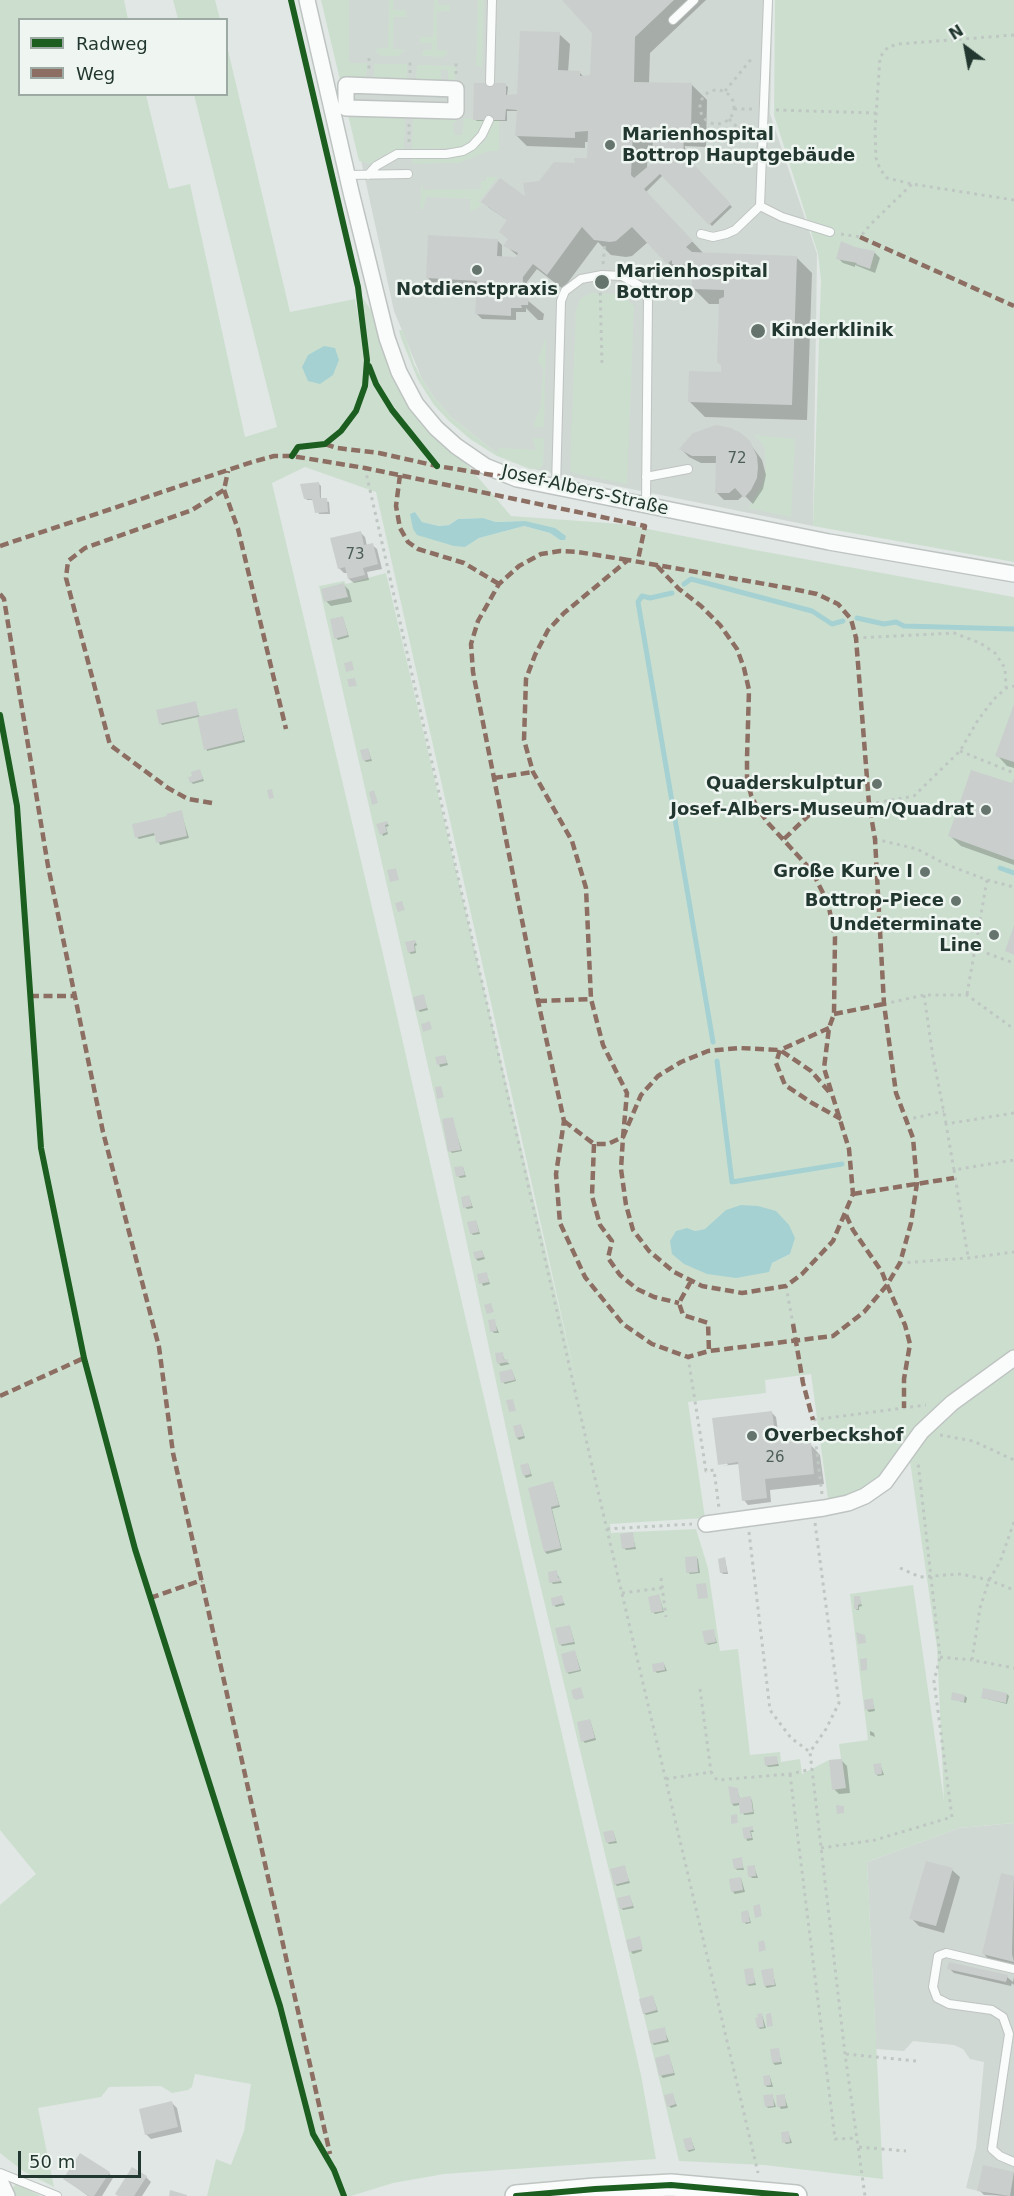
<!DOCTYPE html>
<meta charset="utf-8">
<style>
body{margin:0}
#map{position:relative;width:1014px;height:2196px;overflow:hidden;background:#e1e7e4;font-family:"DejaVu Sans",sans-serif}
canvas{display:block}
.legend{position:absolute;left:18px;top:18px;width:210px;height:78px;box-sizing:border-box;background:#eff6f2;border:2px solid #9daaa4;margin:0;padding:8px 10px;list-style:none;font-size:18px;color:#22372f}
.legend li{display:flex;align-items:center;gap:12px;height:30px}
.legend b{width:30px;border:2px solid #9daaa4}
.north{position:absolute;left:936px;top:18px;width:60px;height:60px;-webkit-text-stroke:4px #eff6f2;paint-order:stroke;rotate:328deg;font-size:16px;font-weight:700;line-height:24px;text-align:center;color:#22372f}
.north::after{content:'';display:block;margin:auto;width:21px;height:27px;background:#22372f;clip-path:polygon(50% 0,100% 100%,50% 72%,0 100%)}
.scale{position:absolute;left:18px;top:2151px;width:123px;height:27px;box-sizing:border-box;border:3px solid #22372f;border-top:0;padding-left:8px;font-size:18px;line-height:21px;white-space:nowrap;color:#22372f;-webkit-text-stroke:4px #eff6f2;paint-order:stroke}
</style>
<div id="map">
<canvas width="1014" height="2196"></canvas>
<ul class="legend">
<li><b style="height:8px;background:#1b5e20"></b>Radweg</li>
<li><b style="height:8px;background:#8d6e63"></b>Weg</li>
</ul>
<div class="north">N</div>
<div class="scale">50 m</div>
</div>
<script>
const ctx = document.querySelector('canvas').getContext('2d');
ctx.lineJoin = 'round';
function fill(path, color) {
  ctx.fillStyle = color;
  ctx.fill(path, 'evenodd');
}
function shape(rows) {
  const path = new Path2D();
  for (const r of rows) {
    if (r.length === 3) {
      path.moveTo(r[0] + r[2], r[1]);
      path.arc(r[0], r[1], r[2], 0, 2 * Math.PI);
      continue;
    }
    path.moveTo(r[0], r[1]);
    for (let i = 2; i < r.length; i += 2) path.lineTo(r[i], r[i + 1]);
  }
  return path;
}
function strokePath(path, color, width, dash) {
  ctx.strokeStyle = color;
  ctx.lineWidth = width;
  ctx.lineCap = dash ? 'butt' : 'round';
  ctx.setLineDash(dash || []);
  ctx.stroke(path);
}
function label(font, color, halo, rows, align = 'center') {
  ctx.font = font + ' "DejaVu Sans",sans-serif';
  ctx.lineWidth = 5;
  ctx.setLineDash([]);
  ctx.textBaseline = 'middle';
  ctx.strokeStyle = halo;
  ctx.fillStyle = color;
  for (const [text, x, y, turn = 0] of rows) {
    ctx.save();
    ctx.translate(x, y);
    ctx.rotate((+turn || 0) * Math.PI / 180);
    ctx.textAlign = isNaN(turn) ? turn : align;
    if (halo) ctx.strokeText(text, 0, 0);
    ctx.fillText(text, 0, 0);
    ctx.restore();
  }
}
fill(shape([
 [326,0,773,0,770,114,817,254,813,526,533,469,494,451,452,418,435,399,422,379,394,311],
 [1014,1823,1014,2196,1000,2196,966,2188,976,2148,984,2062,970,2059,963,2049,954,2045,913,2041,904,2051,876,2049,867,1862,959,1828]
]), '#d0d8d3');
fill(shape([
 [0,0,124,0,128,19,20,20,20,94,146,95,169,189,190,184,245,437,277,427,194,95,226,94,227,46,290,312,355,299,361,333,362,297,373,313,386,360,394,381,407,402,420,421,437,438,465,462,511,516,622,524,755,550,1014,597,1014,1823,959,1828,867,1862,883,2179,764,2165,679,2161,531,1547,449,1159,319,586,344,581,346,584,386,573,576,1380,376,492,305,467,272,483,383,954,450,1251,641,2075,656,2159,444,2174,393,2183,351,2196,207,2196,216,2159,231,2165,244,2131,251,2084,195,2074,192,2087,188,2090,172,2093,161,2086,109,2087,101,2097,38,2108,54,2187,23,2171,0,2153,0,1905,36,1874,0,1830],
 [415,512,422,522,439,526,449,525,458,519,483,518,496,522,525,521,566,537,560,540,550,533,524,526,479,538,465,547,411,520],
 [687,1228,695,1231,705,1229,790,1254,772,1263],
 [811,1374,828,1499,846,1495,866,1487,886,1471,910,1461,937,1648,944,1801,913,1585,850,1594,868,1740,839,1744,841,1759,829,1760,802,1774,800,1759,781,1762,780,1752,750,1755,738,1649,720,1651,708,1568,696,1529,611,1533,610,1524,705,1518,688,1402,766,1393,765,1380],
 [173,0,215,0,220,19,178,19],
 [321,0,349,0,349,63,367,63,366,80,340,80],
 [389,0,394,0,393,10,406,10,406,17,394,17,393,49,405,50,399,56,381,56,376,51,376,49,388,48],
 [434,0,438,0,438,5,450,5,450,11,437,12,437,50,449,51,443,57,425,56,422,55,423,50,432,50,432,43,420,43,420,37,433,37],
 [478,0,484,0,482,67,476,66],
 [775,0,1014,0,1014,562,813,526,821,280,818,254,774,115],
 [374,64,407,64,407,81,374,81],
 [417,65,456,66,455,82,448,82,448,70,441,69,441,82,416,81],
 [348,115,405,116,404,149,383,155,370,164,359,161],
 [413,116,456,117,456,122,453,123,454,135,462,135,464,118,484,120,478,134,465,146,456,148,412,149],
 [493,120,499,120,499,151,488,151,459,163,412,164,412,158,453,157,470,153,485,141],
 [422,177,423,190,481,189,481,181,486,181,486,177,498,177,479,201,482,205,470,212,470,199,426,197,423,209,420,209],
 [591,293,622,295,634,306,627,484,573,473,570,470,576,310,580,299],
 [399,330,403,330,414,364,422,379,435,399,452,418,494,451,498,452,499,448,536,450,533,438,544,438,543,465,539,469,530,469,497,456,470,439,449,421,434,405,418,380,401,338],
 [546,337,544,427,533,427,541,405,543,370,538,360],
 [754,435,795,439,791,517,748,508,763,484,766,468,764,446],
 [15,2185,19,2185,41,2196,16,2196,12,2189]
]), '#ccdfcf');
fill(shape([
 [324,346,335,348,339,360,333,375,320,384,308,381,302,367,308,355],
 [415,512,422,522,439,526,449,525,458,519,483,518,496,522,525,521,555,528,566,536,565,540,560,540,550,533,524,526,479,538,465,547,454,546,417,535,413,529,410,514],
 [741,1205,758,1206,776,1211,789,1225,795,1238,790,1254,772,1263,769,1272,736,1278,707,1274,684,1264,672,1254,670,1241,676,1231,687,1228,695,1231,705,1229,726,1210]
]), '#a6d1d2');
fill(shape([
 [564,0,706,0,650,53,649,84,691,84,707,100,706,147,685,146,685,158,732,207,712,226,663,175,646,192,704,254,796,257,812,273,807,420,705,417,690,402,722,373,720,304,709,304,693,288,693,279,689,279,686,276,684,279,648,242,632,256,626,257,611,255,598,242,563,289,537,269,527,282,526,299,544,314,543,320,538,320,526,308,526,312,516,312,516,320,482,319,477,314,478,285,432,282,427,277,497,240,502,245,502,258,516,258,518,256,505,245,509,240,509,221,488,207,527,200,538,183,588,160,589,142,585,142,585,148,527,146,517,136,518,111,507,111,507,121,477,121,474,119,505,85,508,87,507,96,519,96,559,34,570,44,568,72,579,72,584,77,592,79,593,33],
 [648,145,654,146,653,164,647,169],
 [855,248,875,253,880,258,875,273,855,265,855,267,843,263,838,258],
 [751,445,762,460,766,475,763,489,753,504,744,495,738,500,724,500,716,492,717,463,701,463,689,457,681,449],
 [319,484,321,486,321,500,329,502,330,514,319,514,313,500,307,500,305,498],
 [360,532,365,537,367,546,372,545,377,549,382,569,367,572,369,580,354,583,349,579,348,573,344,573,339,568],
 [344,585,349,590,352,602,331,606,326,601],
 [343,618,349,637,338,640,336,638],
 [195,703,200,718,236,709,245,742,207,751,198,717,162,725,160,723],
 [1014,708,1014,768,1007,766,997,755],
 [368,749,372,761,366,762,364,760],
 [200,771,204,781,193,784,191,782],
 [1014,786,1014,865,961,846,950,836],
 [181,812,189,838,160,845,156,835,139,839,137,837],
 [387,822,389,826,386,827,388,834,383,836,378,825],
 [415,941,417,945,415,946,416,953,411,954,409,952],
 [423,996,428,1010,420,1012,418,1010],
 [445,1056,448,1065,440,1067,437,1058],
 [452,1119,462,1151,452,1153,450,1151],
 [463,1167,466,1177,460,1178,458,1176],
 [469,1196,473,1208,467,1209,465,1207],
 [476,1221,480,1234,473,1235,471,1233],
 [482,1251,485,1259,478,1261,476,1259],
 [486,1273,490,1284,483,1286,479,1275],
 [494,1321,499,1333,494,1333,492,1331],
 [502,1353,505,1361,510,1364,501,1366,499,1364],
 [512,1371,516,1381,505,1384,503,1382],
 [771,1412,776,1417,779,1438,803,1435,806,1445,810,1444,820,1455,824,1484,770,1490,771,1502,748,1505,744,1500,739,1464,721,1466,728,1465,726,1462],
 [521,1426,525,1438,519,1440,517,1438],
 [528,1464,532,1476,526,1478,524,1475],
 [553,1483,560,1507,552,1509,562,1550,547,1554,545,1552],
 [632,1534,636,1549,626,1550,624,1548],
 [696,1557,698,1559,700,1573,690,1574,688,1572],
 [725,1559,728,1574,723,1574,721,1572],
 [556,1572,562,1583,553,1584,551,1582],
 [659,1596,664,1612,655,1614,653,1612],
 [561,1597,565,1605,556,1607,554,1605],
 [859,1597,862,1606,859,1607,859,1610,857,1610,855,1608],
 [570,1627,575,1644,562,1646,560,1644],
 [713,1630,717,1643,708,1645,706,1643],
 [575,1652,581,1671,569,1674,567,1672],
 [664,1664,667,1671,657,1673,655,1671],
 [1007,1694,1009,1696,1007,1704,983,1698],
 [965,1696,967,1698,966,1703,952,1699],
 [872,1700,875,1711,869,1712,867,1710],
 [590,1720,596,1740,585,1743,583,1741],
 [870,1731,874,1733,875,1737,870,1735],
 [776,1757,779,1766,768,1767,766,1765],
 [842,1761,847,1766,850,1793,839,1794,834,1789],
 [880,1764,884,1775,878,1776,876,1774],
 [737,1790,740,1799,750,1798,752,1800,754,1814,744,1815,740,1805,734,1806,732,1804],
 [752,1828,754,1832,751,1832,753,1840,747,1841,744,1829],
 [613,1831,617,1843,609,1844,607,1842],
 [741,1859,744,1870,737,1870,735,1868],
 [624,1867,630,1883,617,1886,615,1884],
 [754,1867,758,1878,752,1878,750,1876],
 [952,1870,960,1877,944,1933,919,1926,911,1918],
 [1002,1874,1014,1877,1014,1967,991,1962,984,1954],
 [741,1878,745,1892,735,1894,733,1892],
 [630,1897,634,1908,623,1910,621,1908],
 [748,1912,751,1923,746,1924,744,1922],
 [639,1938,642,1951,633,1954,631,1952],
 [949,1968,1007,1977,1013,1982,1014,1977,1014,1985,1012,1983,1011,1986,954,1973],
 [752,1970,756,1985,749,1986,747,1984],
 [772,1970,776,1986,767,1988,765,1986],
 [653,1997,658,2012,646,2015,644,2013],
 [762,2015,766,2028,760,2029,758,2027],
 [664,2029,669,2042,654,2045,652,2043],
 [778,2049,782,2064,775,2065,773,2063],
 [669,2056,675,2075,663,2078,661,2076],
 [770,2077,773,2087,767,2087,765,2085],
 [672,2094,677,2106,671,2108,669,2106],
 [772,2095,776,2107,768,2108,766,2106],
 [784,2095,788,2108,781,2109,779,2106],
 [172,2103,177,2108,182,2132,151,2139,146,2134],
 [788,2132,792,2143,786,2144,784,2142],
 [691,2139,695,2150,689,2152,687,2150],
 [984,2167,1014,2173,1014,2196,984,2195,979,2190],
 [109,2173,113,2178,102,2196,88,2196,65,2179],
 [146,2177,151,2182,142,2196,119,2196]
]), '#0003');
strokePath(shape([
 [684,584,691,579,812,611,832,624,843,621],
 [672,593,650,598,642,596,638,602,713,1042],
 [857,618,884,624,896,622,904,626,1014,629],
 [1000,868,1014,873],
 [717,1061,732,1182,842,1164]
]), '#a6d1d2', 5);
fill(shape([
 [562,0,674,0,635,37,634,82,692,83,691,132,669,132,670,133,683,134,684,154,731,204,709,225,660,174,644,189,693,241,686,247,692,252,797,256,792,405,688,402,689,371,721,372,721,365,717,362,719,299,724,297,724,290,692,289,692,265,672,264,672,260,667,264,632,227,616,241,610,242,594,240,582,227,547,275,533,264,523,277,522,297,529,297,528,305,521,305,522,308,511,308,511,316,475,314,477,281,426,278,428,235,498,239,497,256,516,257,518,253,503,246,508,239,499,232,507,220,481,202,500,178,525,196,523,183,539,181,554,162,575,163,574,158,587,158,588,131,575,132,575,138,515,136,517,110,506,109,505,120,473,120,474,83,506,83,506,95,517,94,520,31,560,32,558,70,580,71,580,76,590,75,592,33],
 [633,131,668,131,668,133,653,133,652,163,634,178,631,175],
 [841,241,855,247,875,251,870,269,856,264,857,263,836,259],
 [716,425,731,428,741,433,750,441,757,456,758,467,757,478,751,490,744,498,735,488,729,493,715,493,716,456,692,456,679,449,693,433],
 [319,482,320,498,327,498,328,512,315,513,312,499,304,499,300,484],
 [361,531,364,545,373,543,378,564,363,568,365,575,348,579,345,567,338,569,330,538],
 [344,583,348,597,324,602,321,589],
 [343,616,348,635,334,639,330,619],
 [352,661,354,670,346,672,344,663],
 [355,678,357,686,349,687,347,679],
 [196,701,199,715,159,724,156,710],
 [1014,704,1014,762,995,756],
 [237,708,244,740,204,750,197,717],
 [368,748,371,759,363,761,360,750],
 [200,769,203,779,190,783,188,777,192,776,191,772],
 [971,770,1012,783,1014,778,1014,860,948,836],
 [272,789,274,798,269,799,267,790],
 [374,790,378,803,372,805,369,792],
 [182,810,187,836,156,843,154,833,135,838,132,824,167,816,166,814],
 [387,821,388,824,385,825,387,832,380,835,376,824],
 [396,868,399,880,390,882,387,870],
 [402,901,405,910,398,912,395,903],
 [1014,925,1014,955,1005,951],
 [415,940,416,943,414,944,415,951,408,953,405,942],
 [424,994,427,1008,416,1011,413,997],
 [430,1021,432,1029,423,1032,421,1024],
 [445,1055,447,1063,437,1065,435,1057],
 [441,1086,444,1097,437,1099,435,1087],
 [453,1117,461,1150,448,1152,442,1119],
 [463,1166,465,1175,456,1177,454,1167],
 [469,1195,472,1206,463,1208,461,1197],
 [476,1220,479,1232,470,1234,467,1222],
 [482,1250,484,1257,475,1259,473,1252],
 [487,1272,489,1282,479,1284,477,1274],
 [491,1303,494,1312,487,1314,484,1305],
 [495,1319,497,1331,490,1332,488,1320],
 [503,1352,504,1360,508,1359,508,1362,497,1364,495,1353],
 [512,1369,515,1380,501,1383,499,1372],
 [513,1399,516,1411,509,1412,506,1400],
 [772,1411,774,1426,776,1426,775,1437,804,1433,805,1443,811,1443,814,1474,765,1479,767,1498,742,1501,738,1462,718,1465,712,1418],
 [521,1424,524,1436,516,1438,513,1426],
 [528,1463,531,1474,523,1476,520,1465],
 [553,1481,559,1505,551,1507,561,1548,544,1552,528,1488],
 [633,1532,635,1547,622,1549,620,1534],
 [697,1556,698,1572,686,1573,685,1557],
 [725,1557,727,1572,720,1573,718,1559],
 [557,1570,558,1578,560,1577,561,1581,549,1583,548,1572],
 [706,1583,708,1598,698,1599,696,1584],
 [659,1594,663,1611,651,1613,648,1597],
 [562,1595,564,1603,552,1606,551,1598],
 [854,1596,860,1596,861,1604,858,1605,858,1609,854,1609],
 [570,1625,574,1642,559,1645,555,1628],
 [714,1629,716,1642,705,1644,702,1631],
 [856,1632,865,1635,866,1643,858,1644],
 [575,1650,580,1670,566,1673,561,1654],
 [867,1658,867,1670,861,1671,860,1659],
 [664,1662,665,1670,653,1672,652,1664],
 [581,1687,584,1698,576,1700,573,1698,571,1690],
 [983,1688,1007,1693,1006,1703,981,1698],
 [952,1692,965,1695,964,1702,951,1700],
 [873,1698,874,1709,865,1710,864,1700],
 [590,1719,595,1738,581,1742,577,1722],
 [777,1756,778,1764,765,1766,764,1757],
 [842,1759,846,1788,832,1790,829,1760],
 [881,1763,882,1774,875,1775,873,1764],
 [728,1786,738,1788,739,1798,751,1796,753,1812,740,1814,739,1803,731,1804],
 [836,1805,844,1806,844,1813,837,1814],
 [737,1814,738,1823,731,1824,731,1815],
 [753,1826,753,1830,750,1831,752,1838,744,1839,742,1828],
 [613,1830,616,1841,606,1843,603,1832],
 [742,1857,743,1868,734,1869,732,1859],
 [926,1861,953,1868,936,1926,909,1919],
 [625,1865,629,1881,614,1885,610,1869],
 [755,1865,756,1876,748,1877,747,1866],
 [1001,1873,1014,1876,1012,1954,1014,1962,982,1954],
 [741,1877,743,1890,731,1892,729,1879],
 [630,1895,633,1906,620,1909,617,1898],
 [760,1904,762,1916,755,1918,753,1906],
 [748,1910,750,1922,742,1923,741,1912],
 [640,1936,643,1949,629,1952,626,1940],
 [764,1940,766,1950,759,1952,758,1942],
 [949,1962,1008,1975,1006,1982,947,1969],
 [753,1968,755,1983,746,1985,744,1969],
 [773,1968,775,1985,764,1986,761,1970],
 [653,1995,657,2010,643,2014,639,1999],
 [762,2013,764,2027,757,2028,755,2018,758,2017,757,2014],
 [771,2013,773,2026,767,2027,766,2014],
 [665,2027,667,2040,651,2044,648,2031],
 [779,2048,781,2062,772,2063,770,2049],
 [669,2054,674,2073,659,2076,655,2058],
 [770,2075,771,2085,764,2086,763,2076],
 [673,2093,676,2104,667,2107,664,2095],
 [773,2094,774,2106,765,2107,763,2095],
 [785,2094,786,2106,777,2107,776,2095],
 [172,2101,178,2127,145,2135,139,2109],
 [789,2131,790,2142,782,2143,781,2132],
 [691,2137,694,2149,686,2151,683,2139],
 [80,2153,110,2172,94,2196,89,2196,63,2179],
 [983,2165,1014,2172,1010,2196,977,2191],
 [132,2167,147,2176,134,2196,118,2196,115,2194],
 [170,2190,187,2195,187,2196,169,2196]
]), '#cacfcd');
const lane = shape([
 [673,20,694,0],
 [490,82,492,0],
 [347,175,408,174],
 [368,175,376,166,397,154,446,154,463,151,472,146,482,135,489,120],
 [760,206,782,217,830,232],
 [701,234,713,237,726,234,735,230,760,206,768,0],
 [646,477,688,469],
 [556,487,561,301,565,291,581,279,602,275,622,276,640,286,648,299,646,504],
 [1014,1969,946,1953,938,1956,933,1987,937,1998,949,2004,992,2010,1003,2017,1009,2034,992,2149,1000,2156,1014,2162],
 [0,2173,57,2196]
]);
const street = shape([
 [307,0,351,192,387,338,399,372,416,404,436,428,456,446,485,466,517,479,829,542,1014,574],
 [346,85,456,89,456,111,346,108,346,85],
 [706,1524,824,1508,848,1503,865,1496,885,1482,921,1432,952,1403,1014,1358],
 [0,2181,7,2196]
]);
const secondary = shape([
 [516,2196,595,2189,671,2185,796,2196]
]);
strokePath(lane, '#bec4c1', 10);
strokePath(street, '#bec4c1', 18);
strokePath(secondary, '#bec5c1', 24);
strokePath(shape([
 [1014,35,899,44,888,47,880,57,875,131,876,158,880,169,887,178,912,184,1014,200],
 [369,58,369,72],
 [410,73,410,60],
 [456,74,456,61],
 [717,107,17],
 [725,91,753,57],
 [734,109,754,109],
 [776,110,876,113],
 [729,119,751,141],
 [409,142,409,124],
 [841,234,860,237,871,224,912,184],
 [603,264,605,242],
 [600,285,602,364],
 [365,468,593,1470,758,2173],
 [856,638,954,633,980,643,995,653,1005,668,1006,687],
 [960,751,1014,773],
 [869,804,914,796,960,751,978,720,994,699,1006,688,1014,686],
 [875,839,917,849,945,864,987,880,1014,887],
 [987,880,975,949,1014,963],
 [967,994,975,949],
 [924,995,933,1057,946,1123],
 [884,1004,924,995,967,995,1014,1029],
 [1014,1113,946,1124,954,1170,1014,1160],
 [906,1120,944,1111],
 [954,1170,968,1257],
 [900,1263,968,1258,1014,1252],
 [786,1286,793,1324],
 [688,1357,706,1471,714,1470,719,1508],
 [940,1435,973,1441,1014,1460],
 [822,1494,813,1420,926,1405],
 [1014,1522,1000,1562,989,1580,980,1608,972,1660,1014,1668],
 [815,1523,839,1703,826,1729,810,1752,845,2054,865,2196],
 [607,1529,692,1524],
 [749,1532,770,1710,791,1738,810,1752],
 [900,1568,920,1577,961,1574,989,1580,1014,1590],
 [661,1578,666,1617],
 [622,1593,662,1588],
 [940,1657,972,1660],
 [700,1689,711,1772],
 [790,1774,835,2139,857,2138],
 [666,1779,711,1772,717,1780,790,1774,812,1769],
 [821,1848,875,1840,952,1817,934,1681,940,1657,918,1462],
 [846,2054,916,2061],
 [859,2147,906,2151]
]), '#bfc7c3', 3, [3, 4.5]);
strokePath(lane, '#fafbfb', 8);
strokePath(street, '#fafbfb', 15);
strokePath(secondary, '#fafbfb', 21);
strokePath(shape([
 [860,237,1014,306],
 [325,444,337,448,379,453,437,466,517,479],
 [400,475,396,506,400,528,408,542,418,549,464,563,499,584],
 [224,490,238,529,286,729],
 [0,546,252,462,274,456,292,456,365,468,645,526,638,560],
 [628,560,578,552,560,551,541,554,519,566,499,584,478,621,471,644,473,672,538,1001,564,1121,556,1174,560,1223,585,1277,623,1324,652,1344,688,1357,709,1351,833,1336,864,1312,887,1285,882,1272,853,1230,845,1213],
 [657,566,679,589,701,606,720,625,737,649,744,668,749,690,747,758,747,778,751,795,758,809,768,823,812,871,828,903,835,937,834,1014,829,1028,824,1068,849,1149,853,1194,833,1241,802,1274,786,1286,742,1293,702,1286,674,1272,649,1251,633,1230,626,1205,621,1169,623,1137,641,1095,658,1076,681,1062,708,1051,739,1048,780,1050,811,1071,831,1094],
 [0,594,4,599,48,866,103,1132,159,1347,173,1453,330,2154],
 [494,778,533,772],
 [212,803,188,799,168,788,110,745,66,578,68,561,85,548,192,510,224,490,228,471],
 [784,839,810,814,824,808,869,804],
 [30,996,75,996],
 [538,1001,591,999],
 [834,1014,884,1004],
 [829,1028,780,1050,776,1063,785,1085,812,1103,841,1119],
 [564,1121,594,1144,608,1144,623,1137,627,1093,603,1045,591,999,586,888,572,841,533,772,524,740,526,679,535,655,548,630,564,613,628,560,788,588,817,594,838,604,851,619,856,638,869,804,875,839,884,1004,896,1093,913,1138,917,1183,911,1223,900,1263,887,1285,905,1325,910,1344,904,1379,904,1408],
 [594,1144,592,1196,600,1225,612,1241,608,1258,620,1275,637,1289,654,1297,679,1303],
 [853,1194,954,1178],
 [691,1281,679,1303,683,1315,708,1323,709,1351],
 [793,1324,803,1383,813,1420],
 [0,1396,84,1358],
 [150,1598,202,1580]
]), '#8d6e63', 4.5, [9, 4.5]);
strokePath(shape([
 [291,0,358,287,367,360,365,386,356,411,341,431,325,444,298,447,292,456],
 [369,366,376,384,392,410,437,466],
 [0,715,17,806,41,1148,84,1358,135,1549,280,2006,313,2134,334,2170,344,2196],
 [516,2196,595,2189,671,2185,796,2196]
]), '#1b5e20', 6);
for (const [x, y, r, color] of [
 [610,145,6,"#65756e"],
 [477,270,6,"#65756e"],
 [602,282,8,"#65756e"],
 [758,331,8,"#65756e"],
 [877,784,6,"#65756e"],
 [986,810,6,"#65756e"],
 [925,872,6,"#65756e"],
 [956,901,6,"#65756e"],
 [994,935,6,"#65756e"],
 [752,1436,6,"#65756e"]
]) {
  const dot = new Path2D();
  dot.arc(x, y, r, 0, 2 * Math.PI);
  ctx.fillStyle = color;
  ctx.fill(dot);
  strokePath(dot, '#eff6f2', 2);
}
label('15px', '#4d5e57', null, [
 ["72",737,459],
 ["73",355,555],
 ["26",775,1458]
]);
label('bold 18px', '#22372f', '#eff6f2', [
 ["Marienhospital",622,135,"left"],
 ["Bottrop Hauptgebäude",622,156,"left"],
 ["Marienhospital",616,272,"left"],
 ["Bottrop",616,293,"left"],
 ["Notdienstpraxis",477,290,"center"],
 ["Kinderklinik",771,331,"left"],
 ["Quaderskulptur",865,784],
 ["Josef-Albers-Museum/Quadrat",974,810],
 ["Große Kurve I",913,872],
 ["Bottrop-Piece",944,901],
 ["Undeterminate",982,925],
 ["Line",982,946],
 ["Overbeckshof",764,1436,"left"]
], 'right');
label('18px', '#22372f', '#eff6f2', [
 ["Josef-Albers-Straße",585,491,13]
]);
</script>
